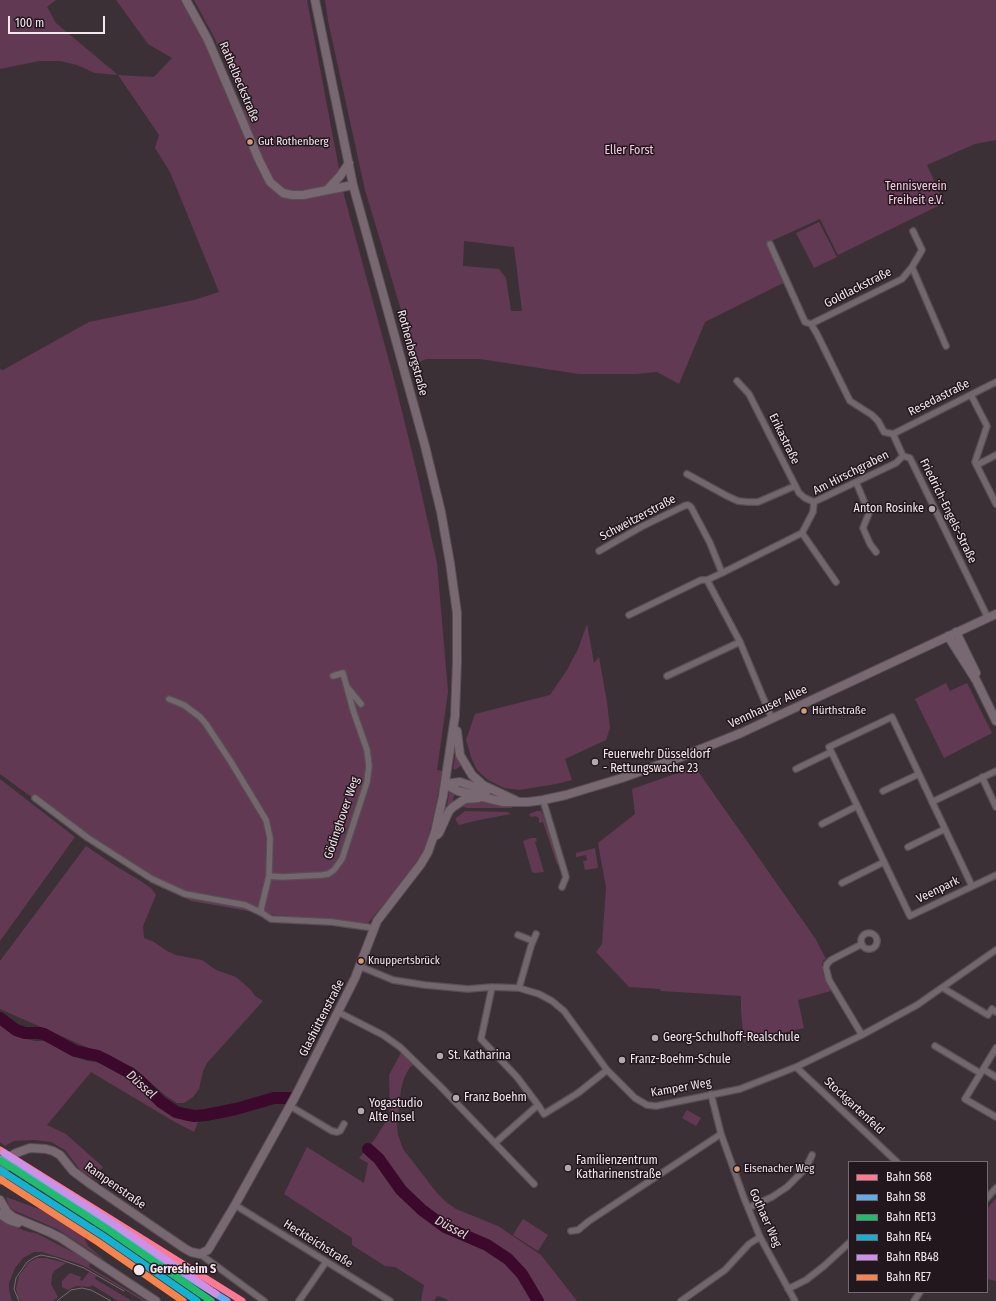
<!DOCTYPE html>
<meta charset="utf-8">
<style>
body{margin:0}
#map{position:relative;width:996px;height:1301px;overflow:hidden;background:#3c3037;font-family:"Fira Sans Condensed",sans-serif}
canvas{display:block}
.legend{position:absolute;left:848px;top:1161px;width:140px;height:132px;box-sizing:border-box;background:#21171d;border:1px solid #756a70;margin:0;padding:5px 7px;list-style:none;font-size:12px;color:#f4e6ed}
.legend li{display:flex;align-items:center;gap:8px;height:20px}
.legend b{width:20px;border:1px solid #756a70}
.scale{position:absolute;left:8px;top:16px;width:97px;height:18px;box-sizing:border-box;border:2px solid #f4e6ed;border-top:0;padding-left:5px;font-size:12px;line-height:14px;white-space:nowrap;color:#f4e6ed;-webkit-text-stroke:3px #21171d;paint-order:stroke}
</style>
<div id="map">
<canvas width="996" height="1301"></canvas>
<ul class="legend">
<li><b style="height:5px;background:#fe7a93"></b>Bahn S68</li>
<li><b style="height:5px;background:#60acee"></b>Bahn S8</li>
<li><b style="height:5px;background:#20bc6c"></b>Bahn RE13</li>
<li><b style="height:5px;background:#13b2d5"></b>Bahn RE4</li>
<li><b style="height:5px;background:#ce8fe9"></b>Bahn RB48</li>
<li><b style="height:5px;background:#f8844c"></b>Bahn RE7</li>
</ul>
<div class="scale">100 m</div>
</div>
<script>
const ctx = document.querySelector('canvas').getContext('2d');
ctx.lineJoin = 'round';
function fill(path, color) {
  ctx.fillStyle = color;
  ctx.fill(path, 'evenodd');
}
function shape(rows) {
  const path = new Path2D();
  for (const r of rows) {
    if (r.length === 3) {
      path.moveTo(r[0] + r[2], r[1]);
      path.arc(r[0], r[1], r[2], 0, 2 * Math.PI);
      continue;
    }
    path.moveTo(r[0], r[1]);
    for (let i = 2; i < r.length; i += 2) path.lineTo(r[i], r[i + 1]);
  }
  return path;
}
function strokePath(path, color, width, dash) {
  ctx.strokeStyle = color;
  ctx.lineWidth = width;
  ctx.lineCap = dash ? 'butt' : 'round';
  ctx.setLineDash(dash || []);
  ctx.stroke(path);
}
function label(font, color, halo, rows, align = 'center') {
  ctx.font = font + ' "Fira Sans Condensed",sans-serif';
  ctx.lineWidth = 3;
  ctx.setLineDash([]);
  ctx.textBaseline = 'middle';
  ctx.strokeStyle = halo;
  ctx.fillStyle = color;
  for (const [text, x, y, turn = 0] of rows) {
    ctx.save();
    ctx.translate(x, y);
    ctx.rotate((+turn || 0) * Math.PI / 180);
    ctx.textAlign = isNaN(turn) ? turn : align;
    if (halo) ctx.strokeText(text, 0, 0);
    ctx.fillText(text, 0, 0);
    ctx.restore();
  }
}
fill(shape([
 [0,0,56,0,47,7,56,23,118,75,154,77,172,58,148,44,116,0,182,0,200,31,233,104,247,111,214,37,194,0,307,0,344,195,395,383,417,473,437,563,448,692,437,770,442,771,435,811,427,842,423,853,409,874,368,923,265,914,191,901,138,873,82,834,0,774,0,369,3,370,89,322,194,300,219,292,170,172,155,148,159,135,118,75,95,73,77,65,60,61,39,61,0,69],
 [325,0,996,0,996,140,975,144,927,165,941,196,936,199,940,205,838,255,820,219,767,243,785,282,705,322,679,384,657,372,636,374,579,374,480,359,426,359,417,363,365,190,328,21],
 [464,241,514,247,522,311,511,311,506,278,499,269,463,266],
 [819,222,837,257,814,268,796,233],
 [587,624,594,663,599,657,607,702,610,728,606,740,565,759,572,780,556,784,519,790,504,788,488,780,477,770,471,757,466,740,475,714,550,695,567,670,578,649],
 [946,683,950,691,967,683,992,733,944,758,915,699],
 [456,754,462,765,456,769,453,770,455,755],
 [695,767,815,938,826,959,823,960,822,966,823,974,831,991,798,1000,804,1028,744,1042,741,1011,741,996,661,991,660,989,629,987,596,952,602,944,606,888,598,843,635,814,632,789],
 [0,779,75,837,0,941],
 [451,792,455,794,453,799,454,802,447,807,449,793],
 [480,800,512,807,512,808,467,808,461,806,465,802],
 [465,811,508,812,511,814,479,820,459,825,455,819],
 [537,811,541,811,543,815,560,863,557,864,543,822,539,823,539,818,535,816,532,817,530,816,529,814],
 [531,838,536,838,537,841,535,842,544,872,535,873,532,872,523,841],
 [86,846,114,865,139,880,151,888,156,895,143,926,144,938,154,942,167,951,176,955,202,960,216,970,236,977,251,990,255,996,263,1001,207,1063,203,1071,199,1089,193,1097,184,1103,177,1103,166,1096,134,1068,0,1009,0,961],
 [595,848,598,868,585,870,583,861,587,860,586,855,576,857,576,853],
 [0,1024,18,1037,35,1041,47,1041,71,1055,87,1061,99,1062,118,1071,133,1082,146,1096,161,1108,179,1118,198,1122,194,1132,173,1121,91,1072,47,1125,66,1134,103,1167,92,1178,80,1170,65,1150,51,1142,34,1140,14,1141,5,1146,0,1142],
 [402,1051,415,1064,410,1067,404,1078,401,1089,397,1126,398,1135,403,1149,437,1193,446,1202,456,1209,498,1226,541,1255,577,1301,538,1301,522,1274,508,1258,493,1247,457,1232,433,1218,408,1196,376,1155,368,1148,375,1139,390,1115,389,1075],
 [687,1110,701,1118,696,1126,682,1118],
 [307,1147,364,1183,368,1163,359,1158,367,1149,378,1160,404,1194,421,1211,438,1223,457,1234,494,1250,508,1260,521,1274,537,1301,449,1301,444,1298,437,1296,434,1301,421,1301,424,1285,395,1267,385,1266,352,1245,352,1238,284,1194],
 [6,1197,39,1209,81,1230,88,1246,106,1261,57,1229,13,1210,9,1206],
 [996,1198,996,1281,987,1279,987,1209],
 [0,1219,12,1226,29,1232,36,1233,78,1255,90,1263,89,1267,146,1301,143,1301,88,1268,77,1263,42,1252,34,1252,23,1258,15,1268,9,1283,9,1290,12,1301,0,1301],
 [523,1219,548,1235,538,1251,513,1235],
 [37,1258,46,1258,66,1263,54,1271,52,1275,51,1284,58,1297,53,1301,21,1301,18,1297,16,1289,19,1276,28,1263],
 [89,1272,96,1276,95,1279,132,1301,118,1301,92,1285,90,1287,76,1286,68,1290,62,1287,62,1281,70,1273,81,1277,80,1280,82,1281]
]), '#623952');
strokePath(shape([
 [0,1018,16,1030,25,1033,39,1033,44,1034,75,1051,98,1056,106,1060,130,1073,140,1081,161,1102,176,1112,184,1114,194,1116,206,1115,236,1109,274,1098,289,1098],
 [368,1149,379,1159,401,1190,422,1210,445,1227,487,1245,508,1259,522,1274,538,1301]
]), '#3c092c', 12);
const street = shape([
 [770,244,805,322,811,324,817,334,850,401,872,415,878,421,884,432,893,434,903,456,910,458,988,618],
 [912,267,922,250,913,231],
 [811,324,902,279,912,267,946,346],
 [737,381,749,394,799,493,805,498,814,502],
 [971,395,987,426,975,462,996,504],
 [893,434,996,382],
 [977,465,996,455],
 [687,474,727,496,738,501,748,502,758,502,795,486],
 [856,482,869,513,863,528,870,544,876,552],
 [814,502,896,463,903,456],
 [802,533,836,582],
 [599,551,641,527,684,506,688,505,691,507,710,543,722,573],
 [707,580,740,642,772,719],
 [629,615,701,580,707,580,722,573,802,533,813,512,814,502],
 [667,676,740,642],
 [348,688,361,704],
 [169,699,184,705,200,717,206,724,231,762,266,820,270,838,269,876,261,909,262,913],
 [796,769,831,752],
 [982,777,996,807],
 [883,791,919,774],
 [35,798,88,838,152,879,185,894,245,905,262,913,271,919,332,922,374,928],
 [543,800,566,877,562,887],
 [932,802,996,771],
 [822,824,857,806],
 [908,847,945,829],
 [269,876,282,877,322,875,328,874,334,870,342,859,367,782,369,766,367,750,353,710,343,673,333,676],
 [842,883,884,862],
 [972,886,892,717,829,747,910,916,996,875],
 [869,941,8],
 [518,935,533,941],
 [862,944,831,960,827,964,826,968,829,980,862,1035],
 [359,966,393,980,425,985,468,989,492,987,519,988,539,994,552,1001,564,1011,607,1070,635,1098,647,1105,656,1106,740,1089,796,1067,862,1035,917,1005,996,950],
 [492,987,481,1039,517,1077,538,1105],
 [519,988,531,946,536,934],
 [943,988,988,1015,992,1009,996,1012],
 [338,1012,383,1035,400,1047,440,1086,534,1184],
 [935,1046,980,1073],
 [996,1048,965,1099,996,1117],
 [796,1067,897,1162],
 [983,1069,996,1077],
 [711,1094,721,1134,744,1198,760,1237,795,1301],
 [290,1106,332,1131,337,1132,340,1131,344,1124],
 [495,1143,538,1105,544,1114,578,1093,607,1070],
 [987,1198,996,1188],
 [235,1205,390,1301],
 [748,1208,772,1197,787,1187,806,1168,812,1155],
 [571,1231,578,1230,589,1221,721,1134],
 [200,1254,264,1301],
 [788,1289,806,1280,824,1266,849,1243],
 [299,1301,326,1262],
 [681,1301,725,1270,749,1244,760,1237],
 [914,1301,920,1292]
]);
const secondary = shape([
 [186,0,208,40,259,160,270,182,283,193,292,195,303,195,353,185],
 [327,190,340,176,349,163],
 [956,632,976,673],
 [948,636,976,680,996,721],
 [457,731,460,755,472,775,483,785,517,801],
 [445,784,458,791,503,802,528,802,543,800,566,795,622,778,681,757,741,733,996,614],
 [445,784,460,782,487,791],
 [437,835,439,833,449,811,453,807,465,799,478,798],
 [0,1163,16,1153,30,1148,46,1149,53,1151,60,1155,73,1171,89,1183,184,1248,191,1252,200,1254,208,1250,235,1205,295,1097,355,978,377,921,421,864,428,852,435,832,443,796,455,716,457,661,457,613,450,563,441,512,425,446,353,185,315,0],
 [0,1180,4,1170,13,1157],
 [0,1200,7,1212,13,1217,49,1232,61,1238,156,1301],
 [0,1214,9,1220,18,1223]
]);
strokePath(street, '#594e54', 8);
strokePath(secondary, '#594e54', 10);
strokePath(street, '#73676e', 5.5);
strokePath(secondary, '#786871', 8);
strokePath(shape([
 [19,1301,14,1289,16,1278,27,1262,35,1257,41,1255,56,1258,84,1268,124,1291],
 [57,1301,71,1290,82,1288,91,1290,111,1301]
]), '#746a6f', 1);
const rail = shape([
 [177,1269,198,1281]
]);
strokePath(rail, '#746a6f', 3.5);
strokePath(rail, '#21171d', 2, [6]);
strokePath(shape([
 [0,1150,242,1301]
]), '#fe7a93', 7);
strokePath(shape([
 [0,1159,227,1301]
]), '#60acee', 7);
strokePath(shape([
 [0,1160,107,1229,211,1301]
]), '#20bc6c', 7);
strokePath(shape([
 [0,1170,103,1236,197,1301]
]), '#13b2d5', 7);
strokePath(shape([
 [4,1153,111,1222,216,1294]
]), '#ce8fe9', 7);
strokePath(shape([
 [0,1179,98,1242,183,1301]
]), '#f8844c', 7);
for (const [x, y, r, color] of [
 [250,142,3.5,"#d39c74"],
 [932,509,4,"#b4a6ad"],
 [804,711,3.5,"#d39c74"],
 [595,762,4,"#b4a6ad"],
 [361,961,3.5,"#d39c74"],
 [655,1038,4,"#b4a6ad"],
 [440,1056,4,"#b4a6ad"],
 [622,1060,4,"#b4a6ad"],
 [456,1098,4,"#b4a6ad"],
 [361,1111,4,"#b4a6ad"],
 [568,1168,4,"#b4a6ad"],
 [737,1169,3.5,"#d39c74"],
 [139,1270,6,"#f4e6ed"]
]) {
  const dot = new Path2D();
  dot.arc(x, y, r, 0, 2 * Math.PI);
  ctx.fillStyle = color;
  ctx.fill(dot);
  strokePath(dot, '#21171d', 1.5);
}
label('11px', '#f4e6ed', '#21171d', [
 ["Gut Rothenberg",258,142],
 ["Hürthstraße",812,711],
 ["Knuppertsbrück",368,961],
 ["Eisenacher Weg",744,1169]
], 'left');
label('12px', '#f4e6ed', '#21171d', [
 ["Rathelbeckstraße",239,82,67],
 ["Goldlackstraße",858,288,-27],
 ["Rothenbergstraße",412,353,75],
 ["Resedastraße",939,398,-27],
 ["Erikastraße",784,439,64],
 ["Am Hirschgraben",851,473,-27],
 ["Friedrich-Engels-Straße",948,511,64],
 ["Schweitzerstraße",638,518,-28],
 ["Vennhauser Allee",768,707,-25],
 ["Gödinghover Weg",342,818,-71],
 ["Veenpark",938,890,-26],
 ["Glashüttenstraße",322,1018,-63],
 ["Kamper Weg",681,1088,-10],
 ["Stockgartenfeld",854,1106,43],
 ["Rampenstraße",115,1186,35],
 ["Gothaer Weg",765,1218,66],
 ["Heckteichstraße",318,1244,32]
]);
label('12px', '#f5c9e2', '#21171d', [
 ["Eller Forst",629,151],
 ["Tennisverein",916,187],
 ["Freiheit e.V.",916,201]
]);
label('12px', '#f4e6ed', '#21171d', [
 ["Anton Rosinke",924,509,"right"],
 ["Feuerwehr Düsseldorf",603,755],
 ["- Rettungswache 23",603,769],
 ["Georg-Schulhoff-Realschule",663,1038],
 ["St. Katharina",448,1056],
 ["Franz-Boehm-Schule",630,1060],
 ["Franz Boehm",464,1098],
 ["Yogastudio",369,1104],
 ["Alte Insel",369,1118],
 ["Familienzentrum",576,1161],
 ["Katharinenstraße",576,1175]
], 'left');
label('bold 12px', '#f4e6ed', '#21171d', [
 ["Gerresheim S",150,1270]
], 'left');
label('italic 13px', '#f5c9e2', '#21171d', [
 ["Düssel",141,1085,42],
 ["Düssel",451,1228,28]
]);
</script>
